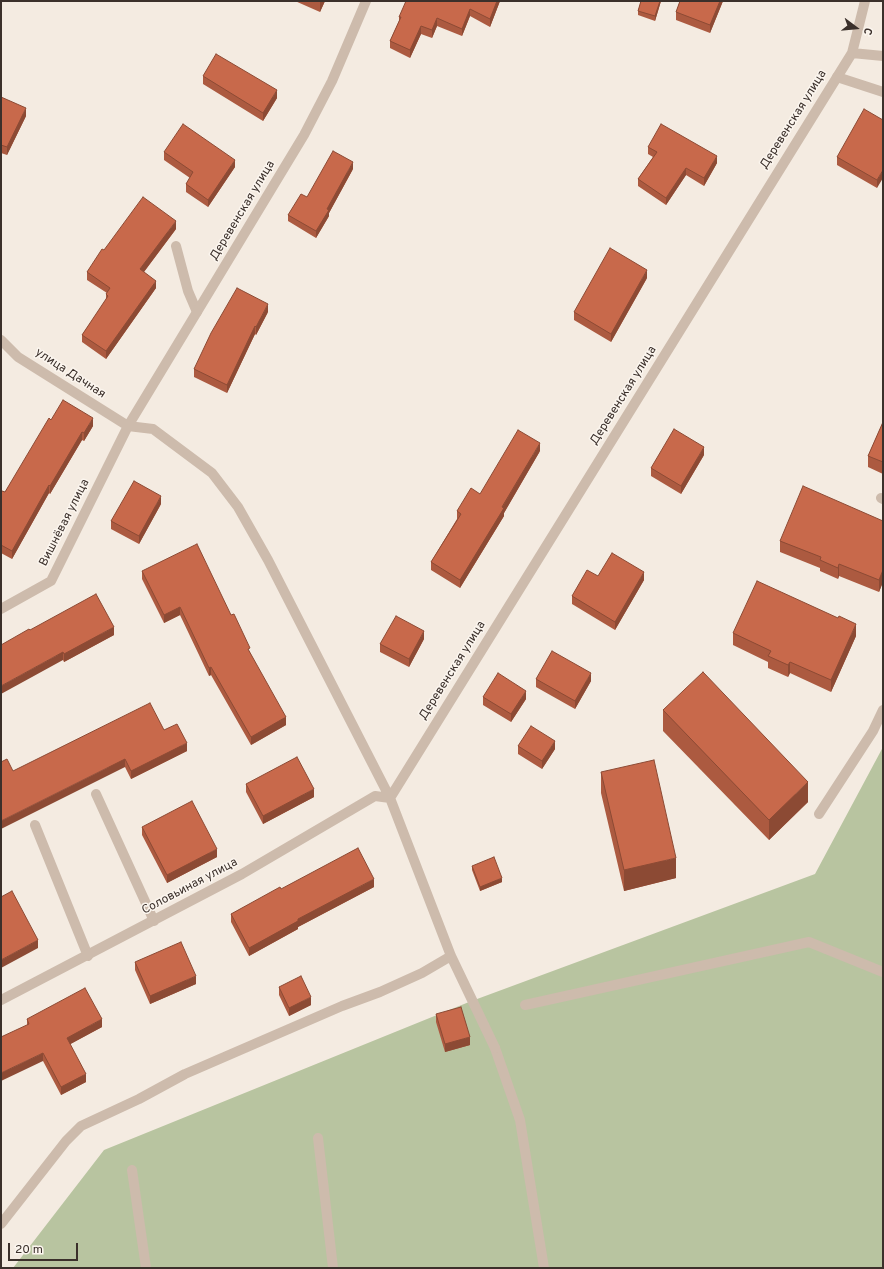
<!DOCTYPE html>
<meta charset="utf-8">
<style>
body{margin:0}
#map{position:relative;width:884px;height:1269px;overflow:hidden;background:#f4ebe1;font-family:Overpass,sans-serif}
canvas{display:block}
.frame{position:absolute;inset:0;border:2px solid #3b302b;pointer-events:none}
.north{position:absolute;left:836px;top:8px;width:40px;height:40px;-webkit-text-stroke:3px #fbf5ee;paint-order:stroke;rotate:106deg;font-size:11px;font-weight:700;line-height:16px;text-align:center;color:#3b302b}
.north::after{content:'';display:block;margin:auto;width:14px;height:18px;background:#3b302b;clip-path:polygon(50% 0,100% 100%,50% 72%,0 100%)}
.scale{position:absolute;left:8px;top:1243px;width:70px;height:18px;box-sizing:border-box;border:2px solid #3b302b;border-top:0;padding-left:5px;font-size:12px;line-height:14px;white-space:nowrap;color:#3b302b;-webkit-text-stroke:3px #fbf5ee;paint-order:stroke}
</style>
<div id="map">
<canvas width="884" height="1269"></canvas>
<div class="frame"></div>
<div class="north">С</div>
<div class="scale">20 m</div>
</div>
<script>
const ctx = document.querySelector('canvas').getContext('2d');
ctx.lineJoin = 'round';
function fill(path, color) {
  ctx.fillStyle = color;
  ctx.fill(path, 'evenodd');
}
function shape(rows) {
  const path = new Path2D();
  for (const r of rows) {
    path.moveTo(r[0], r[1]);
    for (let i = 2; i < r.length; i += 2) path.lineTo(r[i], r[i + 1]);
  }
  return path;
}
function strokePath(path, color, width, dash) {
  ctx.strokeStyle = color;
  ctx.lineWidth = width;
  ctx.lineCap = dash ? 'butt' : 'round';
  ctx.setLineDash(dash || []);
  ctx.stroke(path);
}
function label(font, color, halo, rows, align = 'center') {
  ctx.font = font + ' Overpass,sans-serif';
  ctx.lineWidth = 3;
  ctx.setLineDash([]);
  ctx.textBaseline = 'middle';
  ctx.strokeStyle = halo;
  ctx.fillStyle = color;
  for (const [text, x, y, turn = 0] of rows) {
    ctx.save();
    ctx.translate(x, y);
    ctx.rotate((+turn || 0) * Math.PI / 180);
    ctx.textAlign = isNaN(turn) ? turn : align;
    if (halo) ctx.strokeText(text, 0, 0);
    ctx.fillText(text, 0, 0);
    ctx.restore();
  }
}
fill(shape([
 [883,747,883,1268,13,1268,104,1150,469,1002,815,874]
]), '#b8c4a0');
strokePath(shape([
 [837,77,883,92],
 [176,246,188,291,197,312],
 [881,498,883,499],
 [96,794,154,921],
 [35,825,88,956],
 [525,1005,809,942,883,972],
 [495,1048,520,1120,544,1268],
 [318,1138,333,1268],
 [132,1170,146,1268]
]), '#cdbbac', 10);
strokePath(shape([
 [852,53,883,56],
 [1,340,18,357,128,426,153,429,212,473,238,507,268,560,390,798,451,956,495,1048],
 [1,609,51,581,128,426,304,135,332,81,366,1],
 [390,798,852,53,865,1],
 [819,814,873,731,883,710],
 [1,1000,242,874,375,796,390,798],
 [1,1224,66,1141,81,1126,139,1099,185,1074,342,1006,380,992,422,973,451,956]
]), '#cdbbac', 10);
fill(shape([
 [295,1,325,1,320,12],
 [500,1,490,27,470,16,462,36,437,26,432,38,421,34,410,58,390,48,390,41,399,21,399,17],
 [641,1,661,1,655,21,638,15,638,11],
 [680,1,723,1,710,33,676,20,676,12],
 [203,76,277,98,263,121,203,84],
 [1,97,26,116,7,155,1,153],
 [883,120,877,188,837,165,837,157],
 [648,147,717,163,704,186,686,175,666,205,638,186,638,179,653,157,648,154],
 [164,152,235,167,208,207,186,192,186,184,190,178,164,160],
 [353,169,329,213,329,216,316,238,288,221,288,215,307,197],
 [176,229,144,272,156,288,106,359,82,342,82,335,106,300,106,294,107,293,87,280,87,272,104,250],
 [647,278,611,342,574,320,574,312],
 [268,312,256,335,255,334,227,393,194,377,194,369],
 [51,420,93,426,84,441,82,440,50,494,49,493,12,559,1,553,1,493,5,492],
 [883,422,883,474,868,467,868,456],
 [540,451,504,513,504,516,460,588,431,570,431,562,457,519,457,511],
 [704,455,681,494,651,476,651,468],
 [161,504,139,544,111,529,111,521],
 [883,521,883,582,879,592,839,576,838,579,820,571,820,568,780,552,780,541],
 [142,571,231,615,286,725,251,745,211,675,209,676,180,615,164,623,142,579],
 [598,576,644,580,615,630,572,604,572,596],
 [30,630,114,635,64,662,63,660],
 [733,633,856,636,831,692,790,673,788,677,768,668,768,662,733,645],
 [424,639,409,667,380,652,380,644],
 [536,679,591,681,575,709,536,687],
 [483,697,526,699,511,722,483,705],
 [663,710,808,802,769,840,663,731],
 [164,730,187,751,131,779,125,767,13,771],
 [518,746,555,749,542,769,518,754],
 [601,772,676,878,624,891,601,793],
 [246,784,314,797,263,824,246,792],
 [142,827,217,857,167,883,142,835],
 [472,866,502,882,480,891,472,870],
 [374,887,298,927,298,929,249,956,231,922,231,914,281,889],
 [135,962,196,984,150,1004,135,970],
 [279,987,311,1005,289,1016,279,995],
 [436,1014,470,1045,445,1052,436,1022],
 [27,1019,102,1027,70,1044,86,1082,61,1095,43,1061,27,1025]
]), '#ac5a40');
fill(shape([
 [320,1,325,1,320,12],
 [497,1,500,1,490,27,490,19],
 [660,1,661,1,655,21,655,16],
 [720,1,723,1,710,33,710,25],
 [470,9,470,16,462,36,462,29],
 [437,18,437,26,432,38,432,30],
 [421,26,421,34,410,58,410,50],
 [277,90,277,98,263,121,263,113],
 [26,108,26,116,7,155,7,147],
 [717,156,717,163,704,186,704,178],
 [235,160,235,167,208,207,208,200],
 [353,162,353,169,329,213,329,216,316,238,316,231,327,209],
 [686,168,686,175,666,205,666,198],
 [883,170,883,178,877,188,877,180],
 [176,221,176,229,140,277,140,269],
 [647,270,647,278,611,342,611,334],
 [156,281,156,288,106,359,106,351],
 [268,304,268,312,256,335,256,327],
 [255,326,255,334,227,393,227,385],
 [93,418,93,426,84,441,84,433],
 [82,432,82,440,50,494,50,486],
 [540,443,540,451,504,513,504,516,460,588,460,580],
 [704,447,704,455,681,494,681,486],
 [49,485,49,493,12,559,12,551],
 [161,496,161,504,139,544,139,536],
 [839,564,839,576,838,579,838,568],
 [883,570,883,582,879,592,879,580],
 [644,572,644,580,615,630,615,622],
 [180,607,180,615,164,623,164,615],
 [856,624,856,636,831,692,831,680],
 [114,627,114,635,64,662,64,654],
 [424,631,424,639,409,667,409,659],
 [63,652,63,660,1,694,1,686],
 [790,662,790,673,788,677,788,665],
 [211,667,211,675,209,676,209,668],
 [591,673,591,681,575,709,575,701],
 [526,691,526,699,511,722,511,714],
 [286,717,286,725,251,745,251,737],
 [555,741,555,749,542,769,542,761],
 [187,743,187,751,131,779,131,771],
 [125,759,125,767,1,829,1,821],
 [808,782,808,802,769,840,769,820],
 [314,789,314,797,263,824,263,816],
 [217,849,217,857,167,883,167,875],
 [676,858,676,878,624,891,624,870],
 [502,878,502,882,480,891,480,887],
 [374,879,374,887,298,927,298,929,249,956,249,948,298,919],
 [38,940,38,948,1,968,1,960],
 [196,976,196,984,150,1004,150,996],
 [311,997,311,1005,289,1016,289,1008],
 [102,1019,102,1027,67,1046,67,1038],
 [470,1037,470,1045,445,1052,445,1044],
 [43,1053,43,1061,1,1081,1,1073],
 [86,1074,86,1082,61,1095,61,1087]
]), '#8c4a34');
const building = shape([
 [406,1,497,1,490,19,470,9,462,29,437,18,432,30,421,26,410,50,390,41,401,17,399,17,406,1],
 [641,1,660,1,655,16,638,11,641,1],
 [680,1,720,1,710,25,676,12,680,1],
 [216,54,277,90,263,113,203,76,216,54],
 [1,97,26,108,7,147,1,145,1,97],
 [864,109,883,120,883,170,877,180,837,157,864,109],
 [183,124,235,160,208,200,186,184,193,172,164,152,183,124],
 [661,124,717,156,704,178,686,168,666,198,638,179,657,152,648,147,661,124],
 [333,151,353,162,327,209,329,210,316,231,288,215,301,194,307,197,333,151],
 [143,197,176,221,140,269,156,281,106,351,82,335,108,296,106,294,110,288,87,272,102,249,104,250,143,197],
 [610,248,647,270,611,334,574,312,610,248],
 [237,288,268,304,256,327,255,326,227,385,194,369,211,333,237,288],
 [63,400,93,418,84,433,82,432,50,486,49,485,12,551,1,545,1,493,2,491,5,492,49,418,51,420,63,400],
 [883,422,883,462,868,456,883,422],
 [674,429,704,447,681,486,651,468,674,429],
 [518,430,540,443,502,507,504,508,460,580,431,562,461,514,457,511,471,488,480,494,518,430],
 [134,481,161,496,139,536,111,521,134,481],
 [803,486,883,521,883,570,879,580,839,564,838,568,820,560,821,557,780,541,803,486],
 [197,544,231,615,234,614,250,648,248,649,286,717,251,737,211,667,209,668,180,607,164,615,142,571,197,544],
 [612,553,644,572,615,622,572,596,587,570,598,576,612,553],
 [757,581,838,618,839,616,856,624,831,680,790,662,788,665,768,656,771,651,733,633,757,581],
 [96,594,114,627,64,654,63,652,1,686,1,645,29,629,30,630,96,594],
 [396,616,424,631,409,659,380,644,396,616],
 [552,651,591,673,575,701,536,679,552,651],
 [703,672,808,782,769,820,663,710,703,672],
 [498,673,526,691,511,714,483,697,498,673],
 [150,703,164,730,177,724,187,743,131,771,125,759,1,821,1,762,7,759,13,771,150,703],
 [531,726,555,741,542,761,518,746,531,726],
 [297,757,314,789,263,816,246,784,297,757],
 [654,760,676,858,624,870,601,772,654,760],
 [192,801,217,849,167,875,142,827,192,801],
 [358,848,374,879,298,919,298,921,249,948,231,914,280,887,281,889,358,848],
 [494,857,502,878,480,887,472,866,494,857],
 [12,891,38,940,1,960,1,897,12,891],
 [181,942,196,976,150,996,135,962,181,942],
 [301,976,311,997,289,1008,279,987,301,976],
 [85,988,102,1019,67,1038,86,1074,61,1087,43,1053,1,1073,1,1037,29,1024,27,1019,85,988],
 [461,1007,470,1037,445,1044,436,1014,461,1007]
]);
fill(building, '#c8694b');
strokePath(building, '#8c4a34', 1);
label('12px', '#3b302b', '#fbf5ee', [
 ["Деревенская улица",794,120,-58],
 ["Деревенская улица",243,211,-59],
 ["улица Дачная",70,374,33],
 ["Деревенская улица",624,396,-58],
 ["Вишнёвая улица",65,523,-63],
 ["Деревенская улица",453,671,-58],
 ["Соловьиная улица",190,887,-28]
]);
</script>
